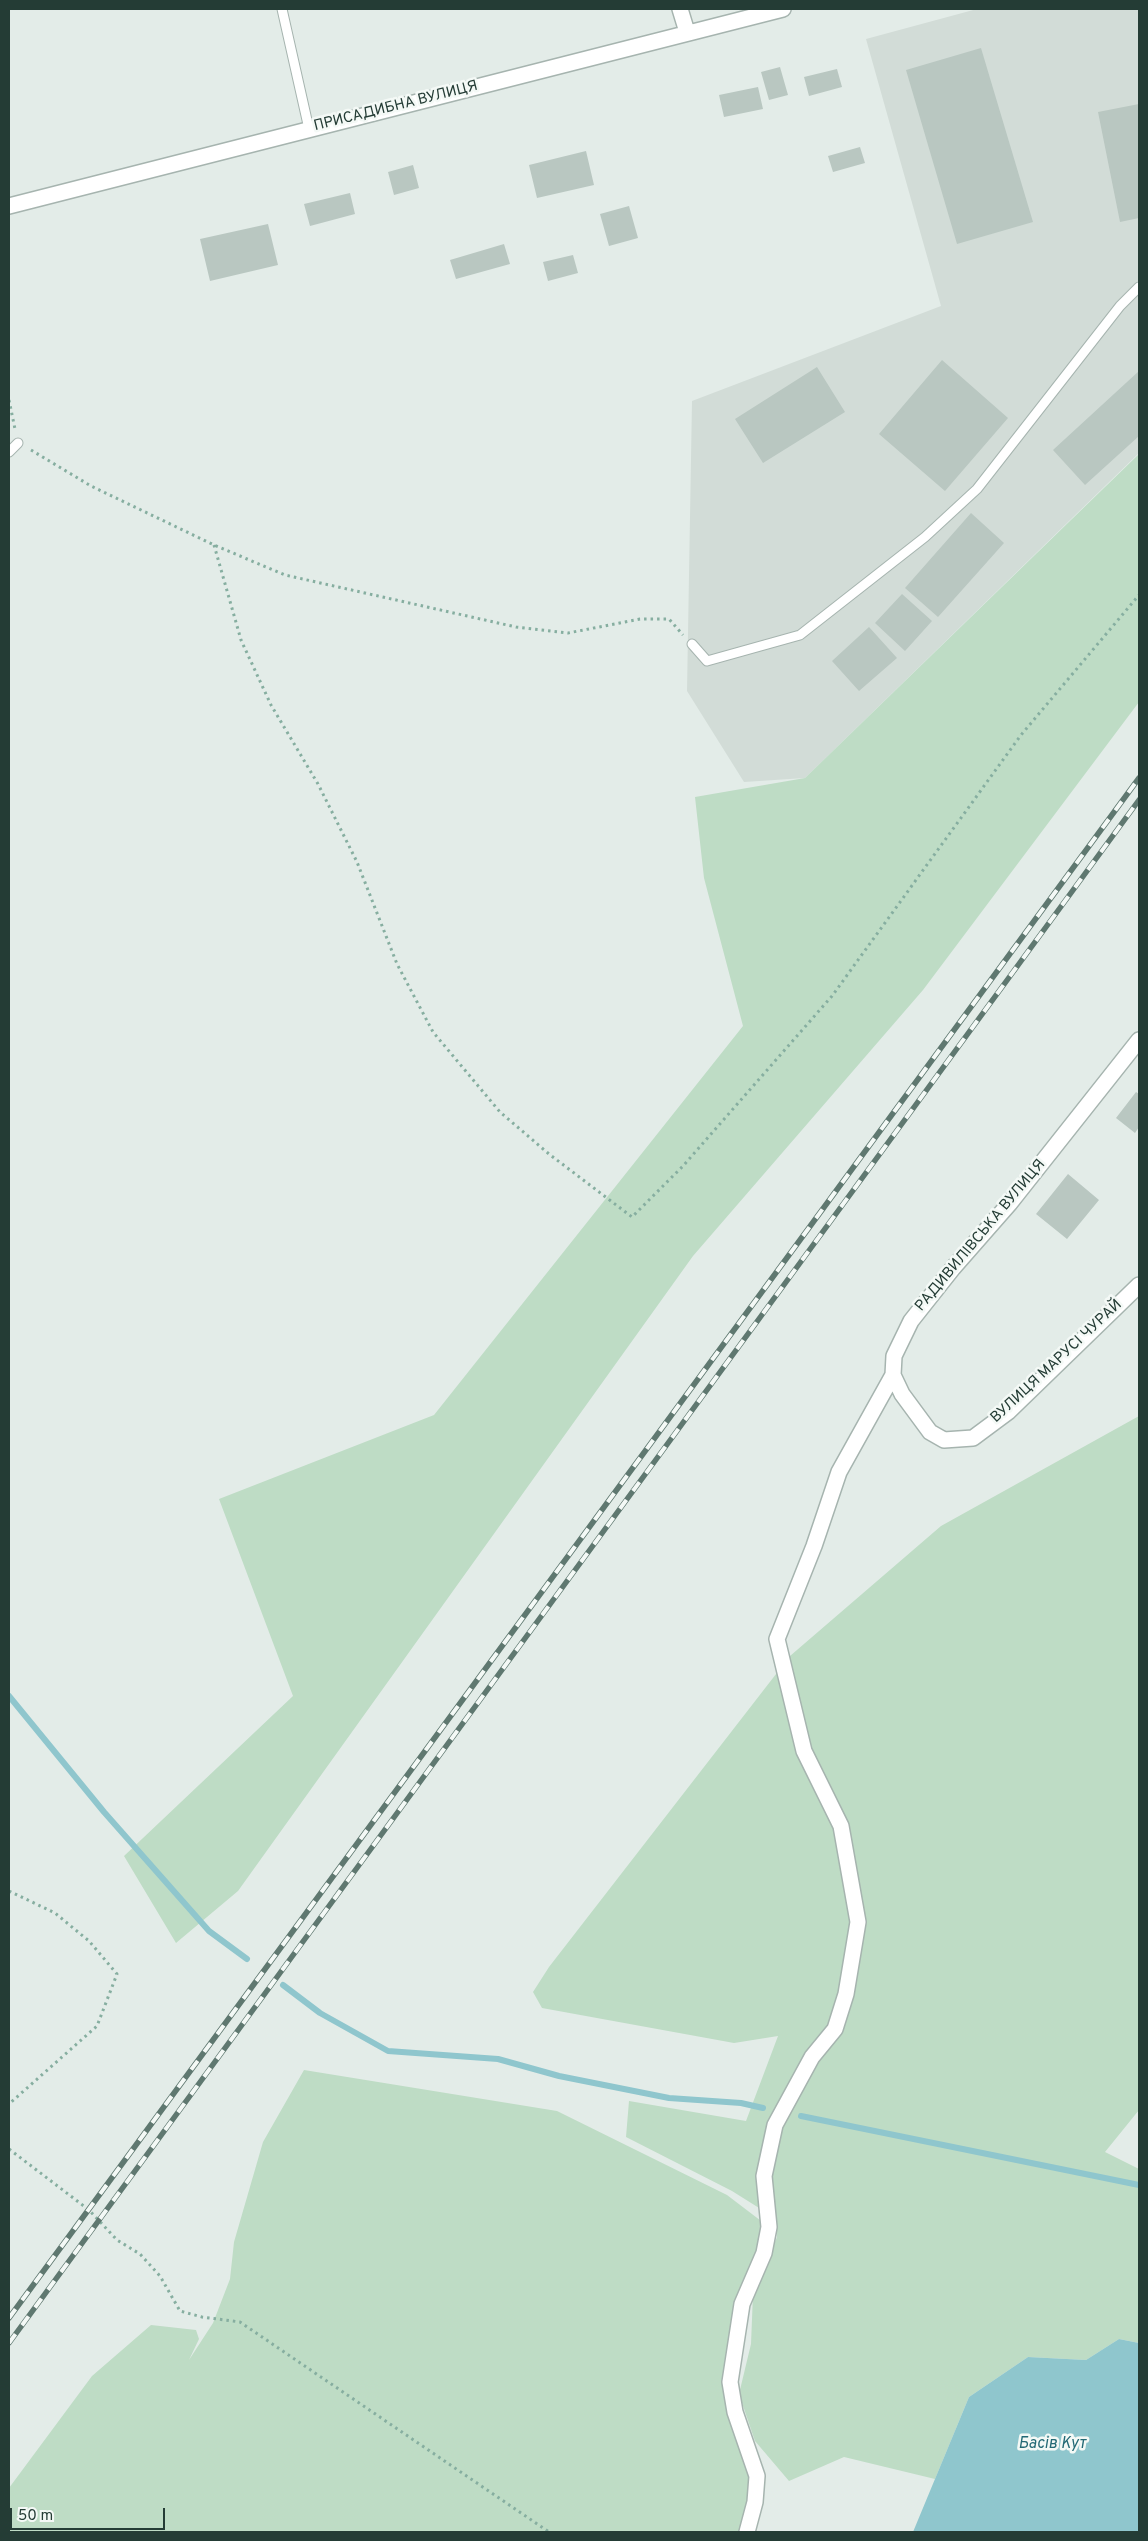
<!DOCTYPE html>
<meta charset="utf-8">
<style>
body{margin:0}
#map{position:relative;width:1148px;height:2541px;overflow:hidden;background:#e3ece8;font-family:Overpass,sans-serif}
canvas{display:block}
.frame{position:absolute;inset:0;border:10px solid #243c35;pointer-events:none}
.scale{position:absolute;left:10px;top:2508px;width:155px;height:22px;box-sizing:border-box;border:2px solid #243c35;border-top:0;padding-left:6px;font-size:15px;line-height:18px;white-space:nowrap;color:#243c35;-webkit-text-stroke:4px #f4f9f6;paint-order:stroke}
</style>
<div id="map">
<canvas width="1148" height="2541"></canvas>
<div class="frame"></div>
<div class="scale">50 m</div>
</div>
<script>
const ctx = document.querySelector('canvas').getContext('2d');
ctx.lineJoin = 'round';
function fill(path, color) {
  ctx.fillStyle = color;
  ctx.fill(path, 'evenodd');
}
function shape(rows) {
  const path = new Path2D();
  for (const r of rows) {
    path.moveTo(r[0], r[1]);
    for (let i = 2; i < r.length; i += 2) path.lineTo(r[i], r[i + 1]);
  }
  return path;
}
function strokePath(path, color, width, dash) {
  ctx.strokeStyle = color;
  ctx.lineWidth = width;
  ctx.lineCap = dash ? 'butt' : 'round';
  ctx.setLineDash(dash || []);
  ctx.stroke(path);
}
function label(font, color, halo, rows, align = 'center') {
  ctx.font = font + ' Overpass,sans-serif';
  ctx.lineWidth = 5;
  ctx.setLineDash([]);
  ctx.textBaseline = 'middle';
  ctx.strokeStyle = halo;
  ctx.fillStyle = color;
  for (const [text, x, y, turn = 0] of rows) {
    ctx.save();
    ctx.translate(x, y);
    ctx.rotate((+turn || 0) * Math.PI / 180);
    ctx.textAlign = isNaN(turn) ? turn : align;
    if (halo) ctx.strokeText(text, 0, 0);
    ctx.fillText(text, 0, 0);
    ctx.restore();
  }
}
fill(shape([
 [977,9,1139,9,1139,453,805,778,744,782,687,691,692,401,941,306,866,39]
]), '#d2dcd7');
fill(shape([
 [1139,454,1139,702,923,990,693,1256,238,1891,176,1943,124,1856,293,1696,219,1499,434,1415,743,1026,704,878,695,797,805,778],
 [1139,1416,1139,2110,1105,2152,1139,2169,1139,2343,1119,2339,1086,2360,1028,2357,969,2397,935,2479,844,2457,789,2481,755,2441,739,2394,751,2344,753,2294,777,2237,775,2218,732,2191,626,2137,629,2101,746,2121,778,2036,734,2043,542,2008,533,1992,549,1967,790,1656,941,1526],
 [304,2070,557,2111,727,2195,769,2227,753,2276,730,2382,757,2476,747,2532,9,2532,9,2488,92,2376,151,2325,196,2330,199,2339,189,2360,213,2323,230,2279,234,2242,263,2142]
]), '#bedcc5');
fill(shape([
 [1119,2339,1139,2343,1139,2532,913,2532,969,2397,1028,2357,1086,2360]
]), '#8fc6cd');
strokePath(shape([
 [9,1696,104,1812,209,1931,247,1959],
 [283,1985,320,2013,388,2051,498,2059,559,2076,669,2098,741,2103,763,2108],
 [801,2116,1139,2185]
]), '#8fc6cd', 6);
fill(shape([
 [981,48,1033,222,957,244,906,70],
 [780,67,788,95,769,100,761,72],
 [837,69,842,87,809,96,804,77],
 [758,87,763,109,724,117,719,95],
 [1139,104,1139,218,1120,222,1098,112],
 [860,147,865,163,833,172,828,156],
 [586,151,594,185,537,198,529,165],
 [413,165,419,188,394,195,388,172],
 [350,193,355,214,310,226,304,204],
 [629,206,638,238,609,246,600,214],
 [268,224,278,265,210,281,200,239],
 [504,244,510,264,456,279,450,260],
 [573,255,578,273,548,281,543,262],
 [942,360,1008,418,945,491,879,434],
 [817,367,845,412,763,463,735,419],
 [1139,371,1139,436,1085,485,1053,450],
 [971,513,1004,543,938,617,905,588],
 [902,594,932,621,905,651,875,623],
 [869,627,897,658,859,691,832,661],
 [1136,1092,1139,1094,1139,1127,1135,1133,1116,1118],
 [1068,1174,1099,1200,1067,1239,1036,1214]
]), '#b9c7c1');
const service = shape([
 [282,9,309,129],
 [9,452,18,443],
 [692,644,707,661,800,635,925,537,977,489,1120,306,1139,287]
]);
const minor = shape([
 [680,9,687,32],
 [9,206,783,9],
 [1139,1040,1010,1203,953,1268,911,1321,894,1356,893,1375,902,1394,930,1432,944,1440,973,1438,1008,1412,1139,1285],
 [747,2532,755,2502,757,2476,735,2412,730,2382,742,2304,764,2253,769,2227,764,2176,775,2125,812,2057,835,2029,846,1994,858,1922,841,1826,804,1751,777,1639,814,1546,839,1472,893,1375]
]);
strokePath(service, '#a6b4af', 11);
strokePath(minor, '#a6b4af', 18);
strokePath(shape([
 [9,400,15,429],
 [31,450,91,486,214,545,285,575,516,627,568,633,640,619,669,619,683,635],
 [214,545,241,640,271,705,318,784,357,862,397,964,433,1032,500,1112,549,1154,632,1217,683,1166,832,996,1021,735,1139,595],
 [9,1891,55,1913,89,1941,117,1974,97,2026,9,2104],
 [9,2149,89,2210,117,2240,140,2254,160,2276,180,2311,202,2317,240,2322,549,2532]
]), '#86aea0', 3, [2.5, 4]);
strokePath(service, '#fff', 9);
strokePath(minor, '#fff', 15);
const rail = shape([
 [9,2318,1139,778],
 [9,2343,1139,800]
]);
strokePath(rail, '#5f7870', 5.5);
strokePath(rail, '#f4f9f6', 4, [11]);
label('15px', '#243c35', '#f4f9f6', [
 ["ПРИСАДИБНА ВУЛИЦЯ",396,107,-14],
 ["РАДИВИЛІВСЬКА ВУЛИЦЯ",981,1236,-50],
 ["ВУЛИЦЯ МАРУСІ ЧУРАЙ",1057,1362,-43]
]);
label('italic 16px', '#226975', '#f4f9f6', [
 ["Басів Кут",1052,2445]
]);
</script>
